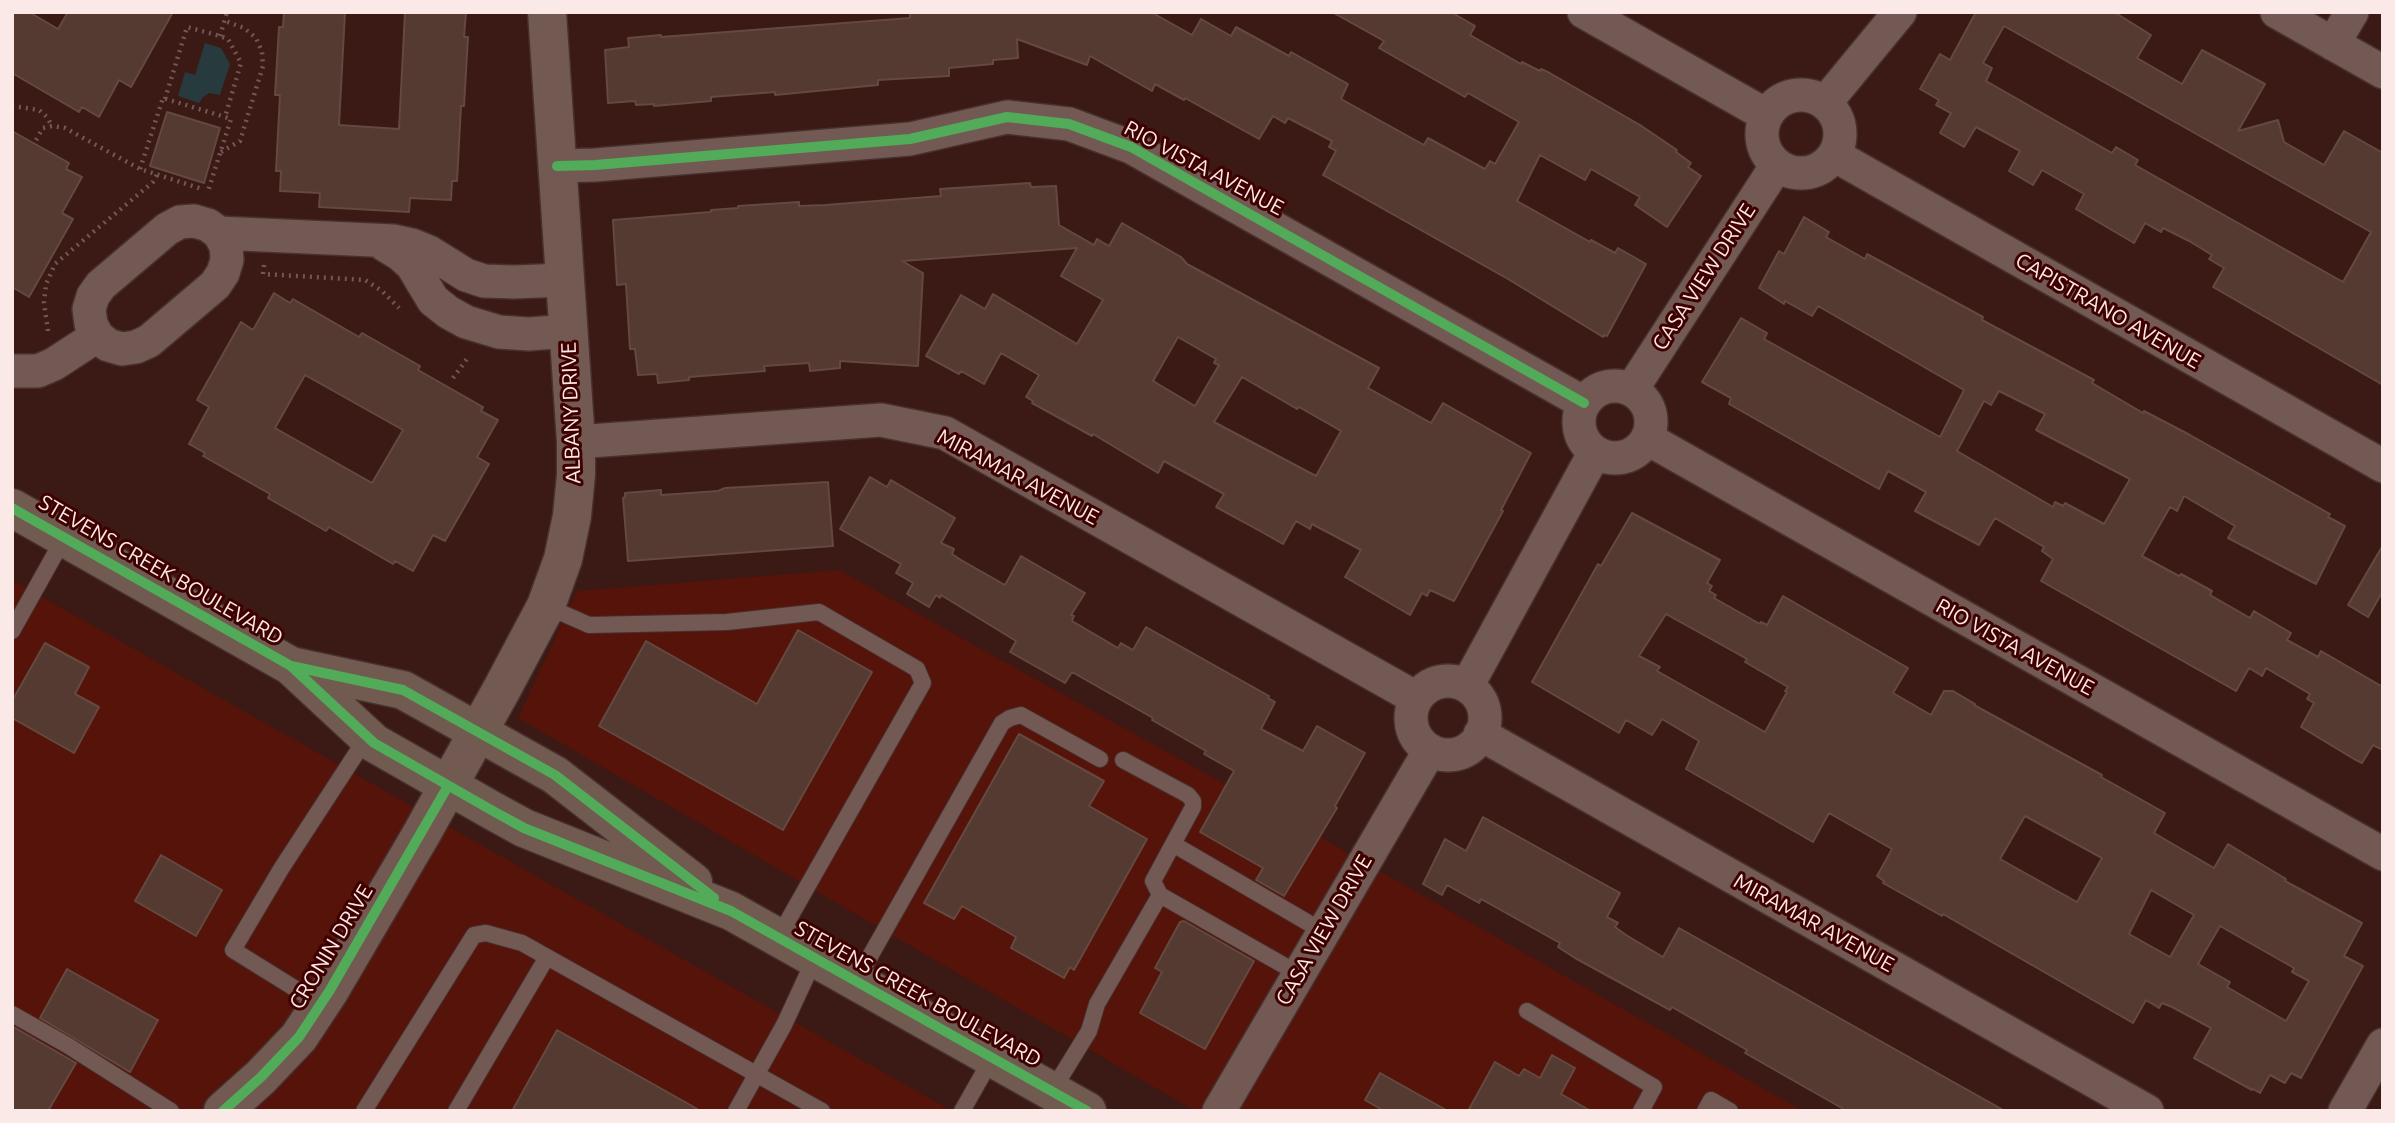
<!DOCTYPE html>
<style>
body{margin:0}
#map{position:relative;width:2395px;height:1123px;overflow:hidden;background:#3b1914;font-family:Ubuntu,sans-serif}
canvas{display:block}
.frame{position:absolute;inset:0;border:14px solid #fae9e6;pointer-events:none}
</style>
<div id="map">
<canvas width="2395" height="1123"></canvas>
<div class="frame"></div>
</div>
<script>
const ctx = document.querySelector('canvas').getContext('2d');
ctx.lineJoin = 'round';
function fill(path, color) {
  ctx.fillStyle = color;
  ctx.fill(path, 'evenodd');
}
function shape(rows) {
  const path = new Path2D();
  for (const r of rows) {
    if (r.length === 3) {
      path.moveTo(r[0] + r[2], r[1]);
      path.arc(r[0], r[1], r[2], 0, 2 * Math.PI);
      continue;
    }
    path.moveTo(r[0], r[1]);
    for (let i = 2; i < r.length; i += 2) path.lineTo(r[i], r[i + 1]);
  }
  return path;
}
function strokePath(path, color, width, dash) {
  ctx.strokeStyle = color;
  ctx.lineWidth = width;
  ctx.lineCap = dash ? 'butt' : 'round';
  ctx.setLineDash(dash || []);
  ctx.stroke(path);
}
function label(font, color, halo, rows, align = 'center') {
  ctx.font = font + ' Ubuntu,sans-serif';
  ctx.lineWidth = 6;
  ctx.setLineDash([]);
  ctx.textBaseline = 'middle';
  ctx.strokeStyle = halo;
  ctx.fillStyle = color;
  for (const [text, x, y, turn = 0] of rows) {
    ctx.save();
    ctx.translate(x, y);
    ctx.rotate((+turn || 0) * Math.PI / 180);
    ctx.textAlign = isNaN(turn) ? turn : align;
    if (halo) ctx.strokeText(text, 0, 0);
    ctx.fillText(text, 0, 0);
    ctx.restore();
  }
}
fill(shape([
 [839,570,1281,815,1803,1111,1195,1111,518,718,577,591],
 [12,580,922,1094,952,1111,12,1111]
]), '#551309');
fill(shape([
 [205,43,221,48,230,64,220,95,209,93,203,97,199,103,178,96,185,72,195,75]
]), '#273b3f');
const building = shape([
 [12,12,29,12,58,29,68,12,173,12,131,87,119,80,99,117,82,107,79,112,12,73,12,12],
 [284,12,345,12,339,125,399,129,405,12,466,12,464,37,468,37,464,106,461,106,457,181,452,181,451,200,410,198,409,212,319,207,320,193,280,191,281,171,276,171,280,95,275,95,279,27,283,27,284,12],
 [910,12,1151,12,1192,35,1201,19,1231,36,1236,27,1289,56,1291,52,1348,84,1341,99,1424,145,1428,138,1485,169,1490,161,1495,164,1519,122,1468,93,1465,97,1379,48,1384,41,1332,12,1451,12,1475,26,1470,35,1521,64,1522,62,1540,71,1541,69,1548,72,1640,125,1677,150,1676,152,1691,163,1688,167,1701,176,1667,227,1635,205,1640,197,1591,169,1585,180,1540,155,1517,201,1590,242,1591,240,1615,253,1618,248,1646,264,1607,336,1604,335,1603,337,1508,279,1323,175,1336,151,1329,147,1332,141,1288,118,1285,123,1273,116,1259,139,1185,98,1184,100,1155,84,1152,91,1090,56,1087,65,1017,39,1018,58,993,60,993,64,949,68,949,76,878,80,878,85,775,95,775,92,711,97,711,101,654,106,654,104,636,105,635,101,608,103,605,50,629,47,628,38,661,35,661,37,910,18,910,12],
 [1976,12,2114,12,2151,35,2137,58,2182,84,2202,50,2265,84,2238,131,2278,120,2284,142,2324,165,2344,131,2383,153,2383,385,2213,287,2224,268,2209,259,2212,255,2189,241,2163,228,2161,232,2145,223,2134,243,2076,209,2084,194,2042,170,2033,185,2009,171,2020,151,1976,127,1964,147,1940,133,1951,113,1936,105,1939,100,1920,89,1940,54,1950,60,1976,12],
 [2004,26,2371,232,2343,282,2135,165,2138,160,2116,147,2112,153,1986,81,1992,68,1983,63,2004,26],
 [167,112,220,128,204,183,150,166,167,112],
 [12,131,69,163,66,169,82,177,62,213,73,219,29,297,12,287,12,131],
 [1030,183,1031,187,1056,186,1059,225,1094,245,1097,239,1109,246,1122,223,1181,257,1187,264,1379,368,1368,388,1431,423,1443,403,1531,453,1501,510,1503,511,1454,601,1430,590,1427,596,1422,593,1410,615,1345,577,1361,550,1312,524,1310,529,1296,521,1283,544,1260,531,1216,507,1224,494,1164,461,1158,473,1093,434,1092,436,1032,403,1033,401,1026,397,1039,375,1001,353,984,384,961,371,959,374,926,356,961,295,985,309,993,294,1077,344,1103,300,1061,276,1077,248,902,261,923,273,918,366,840,361,840,368,810,371,809,363,764,366,765,371,689,377,689,380,658,383,657,374,638,375,635,349,630,349,626,284,617,285,613,220,711,212,711,210,738,208,738,206,799,202,799,206,825,205,941,196,940,189,1030,183],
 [1178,337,1216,359,1214,363,1219,365,1195,406,1153,381,1178,337],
 [1242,377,1297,409,1299,407,1341,431,1316,476,1214,422,1242,377],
 [1804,217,1829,232,1826,237,1865,259,1867,254,1983,317,1982,320,2094,380,2092,383,2143,413,2144,411,2190,435,2330,514,2328,517,2345,526,2316,584,2228,538,2235,526,2184,496,2177,511,2170,507,2142,556,2179,576,2181,574,2212,591,2210,595,2250,618,2254,611,2291,633,2287,640,2318,657,2321,651,2383,687,2383,750,2373,745,2362,763,2354,759,2301,727,2314,703,2307,699,2310,694,2266,668,2262,676,2249,668,2236,691,2041,581,2053,559,2042,551,2044,547,1995,518,1979,545,1915,511,1926,492,1888,471,1879,489,1729,404,1731,398,1702,382,1741,318,1767,333,1764,339,1940,437,1964,390,1818,306,1812,316,1785,301,1784,304,1759,288,1779,251,1784,254,1804,217],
 [1999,391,2045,414,2036,430,2130,479,2104,524,2065,503,2063,506,2055,502,2053,507,1957,451,1984,401,1991,405,1999,391],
 [274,293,290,303,293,299,359,337,362,333,420,366,418,370,483,407,481,411,498,420,477,457,489,464,445,541,433,535,413,571,395,561,393,564,329,527,326,531,268,498,270,494,203,456,205,453,189,444,209,407,197,400,241,322,253,330,274,293],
 [305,375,403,430,372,483,275,428,305,375],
 [870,477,887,487,891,480,955,518,941,543,954,549,952,554,961,560,1005,585,1021,556,1085,593,1071,615,1074,616,1072,621,1118,648,1121,643,1133,650,1146,627,1269,696,1268,698,1275,702,1261,729,1303,751,1317,726,1365,753,1335,806,1337,808,1284,896,1256,880,1263,868,1200,832,1234,771,1204,754,1206,751,1152,720,1153,718,1072,672,1065,683,1010,652,1016,641,941,595,940,598,936,595,929,607,907,594,913,583,896,573,901,564,840,529,870,477],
 [828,482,833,546,628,561,623,498,625,497,625,493,661,490,661,495,718,491,725,488,828,482],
 [1632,513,1720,560,1707,583,1712,586,1709,591,1716,595,1714,598,1760,624,1761,622,1767,625,1783,596,1908,668,1893,693,1931,715,1944,691,1953,691,1975,704,1974,705,2102,775,2101,777,2165,813,2154,833,2214,868,2228,844,2286,879,2285,881,2362,923,2344,956,2363,966,2301,1078,2291,1073,2285,1083,2270,1075,2260,1093,2253,1089,2252,1090,2194,1058,2211,1028,2172,1007,2162,1003,2159,1008,2146,1000,2133,1023,1943,914,1942,916,1883,883,1884,881,1877,876,1892,849,1829,813,1813,842,1686,769,1699,741,1662,719,1652,735,1626,720,1619,733,1532,682,1598,564,1601,566,1632,513],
 [1666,614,1747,659,1745,662,1788,687,1785,691,1787,692,1765,732,1657,671,1660,667,1639,656,1666,614],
 [2025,816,2102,858,2077,902,2000,859,2025,816],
 [2151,890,2194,915,2170,957,2129,934,2151,890],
 [2220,926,2294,968,2292,972,2309,981,2286,1021,2227,987,2230,982,2198,964,2220,926],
 [2383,545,2383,591,2368,617,2348,605,2383,545],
 [798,630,872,672,783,830,599,726,646,641,757,704,798,630],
 [45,643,89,667,75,694,99,707,74,753,12,718,12,701,45,643],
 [1019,734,1104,781,1089,806,1147,839,1074,970,1070,967,1064,978,1011,948,1016,937,962,906,954,919,924,903,1019,734],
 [1483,817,1620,893,1607,917,1618,923,1615,927,1626,935,1663,957,1679,928,2005,1111,1847,1111,1745,1053,1747,1050,1672,1007,1670,1010,1575,958,1558,947,1560,943,1481,899,1479,903,1447,885,1442,895,1423,884,1445,839,1466,851,1483,817],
 [161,855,222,890,196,936,135,901,161,855],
 [1184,921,1254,961,1205,1049,1140,1013,1162,972,1155,968,1180,922,1184,921],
 [67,969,158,1020,130,1072,40,1018,67,969],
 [12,1026,76,1063,48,1111,12,1111,12,1026],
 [557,1030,701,1111,512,1111,557,1030],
 [1552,1055,1575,1068,1561,1094,1591,1111,1468,1111,1495,1062,1519,1076,1524,1069,1540,1078,1552,1055],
 [1380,1073,1448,1111,1384,1111,1365,1100,1380,1073]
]);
fill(building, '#543a30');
strokePath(building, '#634940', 2);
const lane = shape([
 [546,606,589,625,727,622,819,612,917,669,923,683,778,938],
 [12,631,64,538],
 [1123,760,1188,795,1193,801,1193,807,1173,844,1324,932],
 [1160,895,1153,881,1173,844],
 [856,981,1002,723,1010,718,1021,715,1100,759],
 [320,1004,233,950,281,869,367,737],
 [1527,1011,1654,1087,1641,1111],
 [12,1014,67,1045,171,1111],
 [1052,1091,1089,1031,1097,1004,1160,895,1299,974],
 [364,1111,474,935,486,933,522,943,822,1111],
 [456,1111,547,957],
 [736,1111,784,1025,815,958],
 [962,1111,992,1058],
 [1705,1111,1711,1100,1730,1111]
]);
const street = shape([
 [1584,12,1766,115],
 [2277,12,2383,72],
 [2333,44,2352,12],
 [1801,134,39],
 [1825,103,1900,12],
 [1834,155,2383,466],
 [557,166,595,165,910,139,1007,117,1069,124,1131,147,1584,403],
 [194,221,208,225,219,233,226,246,227,260,223,273,215,285,149,341,136,347,122,349,108,345,97,336,91,324,89,309,93,296,101,285,167,229,180,222,194,221],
 [219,233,394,241,412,245,429,252,466,275,484,281,514,282,565,280],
 [383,244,401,255,412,265,433,300,448,312,466,322,499,332,529,334,569,331],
 [12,371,38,371,54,364,97,336],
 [1615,422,36],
 [1632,389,1777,165],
 [1648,439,2383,854],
 [576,442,881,420,945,433,1416,698],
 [1448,718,37],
 [1467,686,1595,452],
 [1480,734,2147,1111],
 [1219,1111,1430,750],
 [2345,1111,2383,1045]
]);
const secondary = shape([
 [223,1111,261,1077,299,1037,330,990,422,833,503,687,546,606,563,559,572,516,576,475,576,442,547,12]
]);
const primary = shape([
 [12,508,291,666,374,743,493,811,524,828,731,911,1087,1111],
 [291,666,403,690,555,775,693,882]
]);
strokePath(lane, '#47302e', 18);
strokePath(street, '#47302e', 36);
strokePath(secondary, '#47302e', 41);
strokePath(primary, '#47302e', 41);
strokePath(shape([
 [220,36,227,12],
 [165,99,187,27,220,36,228,39,241,63,225,117],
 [12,106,39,110,47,117,52,126],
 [36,140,43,128,52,126,65,128,140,169,202,189],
 [221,152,240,141,263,66,262,52,256,38,244,28,225,21],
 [140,169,163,98,225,117,231,119,208,191],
 [264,265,263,274,365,280,382,291,399,308],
 [48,331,44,303,46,284,55,264,153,182,157,175],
 [453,378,469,356]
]), '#715854', 4.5, [2, 5]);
strokePath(lane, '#735954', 16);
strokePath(street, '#735954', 33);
strokePath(secondary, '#725951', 38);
strokePath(primary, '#715a50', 38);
strokePath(shape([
 [557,166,595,165,910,139,1007,117,1069,124,1131,147,1584,403],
 [12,508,291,666,374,743,493,811,524,828,731,911,1087,1111],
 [291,666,403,690,555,775,714,898],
 [223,1111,261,1077,299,1037,330,990,448,786]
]), '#51ab58', 10);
label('21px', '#fae9e6', '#3f0100', [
 ["RIO VISTA AVENUE",1204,168,28],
 ["CASA VIEW DRIVE",1704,277,-57],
 ["CAPISTRANO AVENUE",2108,311,30],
 ["ALBANY DRIVE",571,413,-92],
 ["MIRAMAR AVENUE",1018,477,28],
 ["STEVENS CREEK BOULEVARD",161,570,30],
 ["RIO VISTA AVENUE",2015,647,29],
 ["MIRAMAR AVENUE",1814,923,29],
 ["CASA VIEW DRIVE",1324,930,-60],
 ["CRONIN DRIVE",331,947,-59],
 ["STEVENS CREEK BOULEVARD",918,994,29]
]);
</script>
